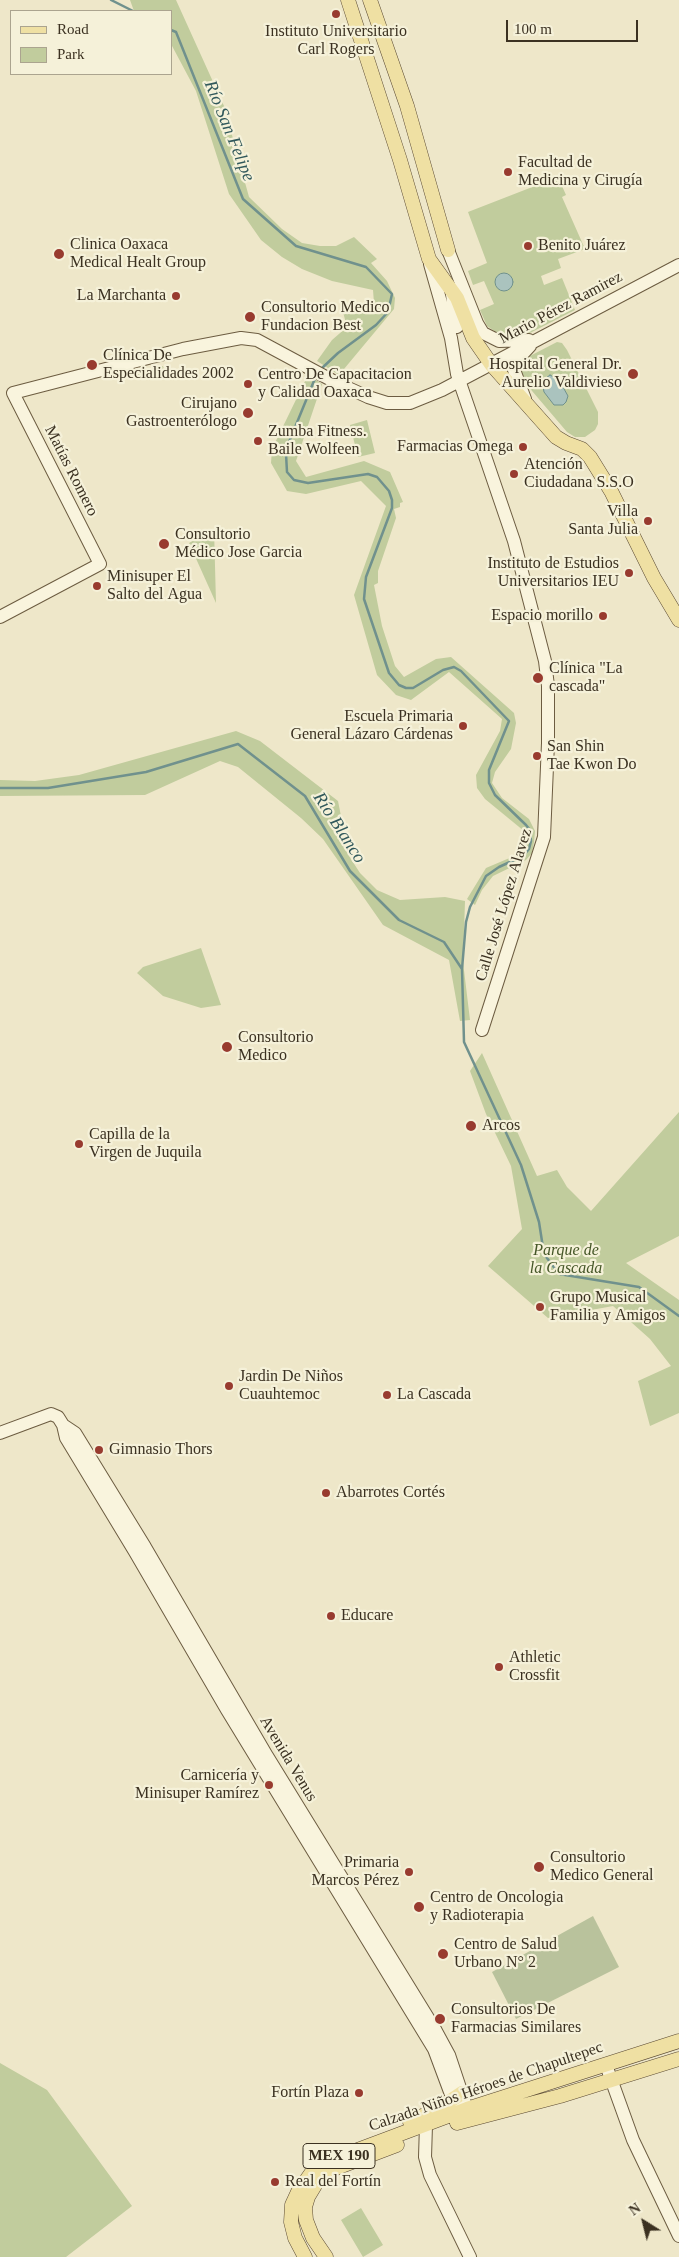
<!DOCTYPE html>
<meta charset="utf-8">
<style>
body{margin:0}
#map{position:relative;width:679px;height:2257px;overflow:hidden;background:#eee7c9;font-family:"Times New Roman",serif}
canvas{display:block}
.legend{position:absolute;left:10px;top:10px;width:162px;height:65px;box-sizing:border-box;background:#f5f1d9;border:1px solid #aba48f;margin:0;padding:6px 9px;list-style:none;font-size:15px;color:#3b3121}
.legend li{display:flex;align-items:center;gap:10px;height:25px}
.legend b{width:25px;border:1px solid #aba48f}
.north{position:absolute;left:619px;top:2197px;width:50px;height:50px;-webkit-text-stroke:4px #f5f1d9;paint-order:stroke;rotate:324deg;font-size:14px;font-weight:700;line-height:20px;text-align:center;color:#3b3121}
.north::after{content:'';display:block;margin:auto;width:18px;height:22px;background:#3b3121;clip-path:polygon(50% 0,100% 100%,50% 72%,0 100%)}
.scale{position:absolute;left:506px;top:20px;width:132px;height:22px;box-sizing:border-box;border:2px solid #3b3121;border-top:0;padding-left:6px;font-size:15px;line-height:18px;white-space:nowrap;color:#3b3121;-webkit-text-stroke:4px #f5f1d9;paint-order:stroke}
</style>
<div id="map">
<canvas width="679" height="2257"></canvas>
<ul class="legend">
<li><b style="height:6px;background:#efe0a3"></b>Road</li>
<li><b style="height:14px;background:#c1cc9d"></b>Park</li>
</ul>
<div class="north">N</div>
<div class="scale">100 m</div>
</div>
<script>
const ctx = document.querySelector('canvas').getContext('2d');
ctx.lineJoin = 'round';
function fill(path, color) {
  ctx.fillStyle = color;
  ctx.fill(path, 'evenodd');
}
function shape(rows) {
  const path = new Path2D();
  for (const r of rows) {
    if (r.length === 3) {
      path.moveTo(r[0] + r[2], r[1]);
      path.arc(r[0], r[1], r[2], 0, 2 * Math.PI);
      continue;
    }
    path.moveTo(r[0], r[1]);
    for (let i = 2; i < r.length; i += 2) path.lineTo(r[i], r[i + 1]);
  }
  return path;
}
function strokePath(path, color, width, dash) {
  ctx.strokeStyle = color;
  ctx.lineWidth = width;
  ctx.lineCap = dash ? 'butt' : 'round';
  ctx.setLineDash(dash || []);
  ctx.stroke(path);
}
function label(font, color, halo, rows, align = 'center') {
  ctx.font = font + ' "Times New Roman",serif';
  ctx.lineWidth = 4.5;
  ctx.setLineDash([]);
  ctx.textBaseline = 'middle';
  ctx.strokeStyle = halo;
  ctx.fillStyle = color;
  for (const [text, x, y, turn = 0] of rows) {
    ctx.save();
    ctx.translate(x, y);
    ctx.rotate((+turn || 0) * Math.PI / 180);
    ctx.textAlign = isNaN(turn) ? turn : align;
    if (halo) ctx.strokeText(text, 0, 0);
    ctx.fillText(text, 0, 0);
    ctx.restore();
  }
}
fill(shape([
 [130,0,176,0,224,106,249,197,282,229,302,243,320,246,336,246,354,237,377,259,371,263,387,281,395,298,394,309,339,375,317,361,332,340,347,327,343,312,374,303,373,290,332,281,302,269,282,257,261,240,229,194,196,91,171,44,171,11,134,11],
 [558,177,566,195,562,197,585,249,558,259,561,268,541,276,544,285,562,278,575,310,528,334,505,338,487,326,480,310,494,304,484,281,473,285,468,271,487,263,468,212],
 [557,342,562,343,567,350,598,412,598,424,595,430,585,437,575,437,567,432,521,378,520,364,526,358],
 [163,366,166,378,132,377,131,374],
 [308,375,322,384,296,461,306,477,364,461,390,472,403,502,400,503,400,507,394,509,396,518,378,571,378,583,374,585,382,626,395,666,404,677,436,659,451,657,514,713,516,723,511,749,495,772,492,783,502,798,529,819,535,831,534,842,532,853,526,860,493,876,482,890,475,905,467,899,486,868,519,854,524,850,527,841,524,831,485,799,477,788,476,775,500,731,502,719,449,672,411,700,396,695,377,675,354,595,386,506,361,481,306,494,287,491,271,463,272,449],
 [367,420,375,453,358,457,350,425],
 [214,529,216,603,189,543],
 [236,731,260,741,338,801,349,856,360,873,377,890,400,900,445,897,465,901,463,962,470,1020,460,1021,449,960,383,925,323,839,301,818,238,767,220,761,145,795,0,796,0,780,35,781,79,775],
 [201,948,221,1005,201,1008,163,996,137,973,143,967],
 [482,1053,537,1176,557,1170,567,1187,591,1211,679,1112,679,1236,626,1263,679,1300,679,1413,650,1426,638,1381,671,1366,650,1339,613,1306,548,1318,488,1266,522,1229,511,1166,486,1114,470,1071],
 [0,2063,47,2090,132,2206,66,2257,0,2257],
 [361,2208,383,2245,363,2257,341,2220]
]), '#c1cc9d');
fill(shape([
 [593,1916,619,1967,516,2019,492,1972]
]), '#b9c29c');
const water = shape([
 [504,282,9],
 [550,375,559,380,568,396,566,402,563,405,554,405,544,392,542,381,550,375]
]);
fill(water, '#aac3be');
strokePath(water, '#70918d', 1);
strokePath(shape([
 [111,0,133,11],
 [171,30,176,32,243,199,296,246,366,267,392,294,388,312,376,325,338,353,321,369],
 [316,376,289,442,286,454,287,472,294,480,308,483,368,474,377,477,389,491,392,500,392,508,366,577,364,599,389,673,399,685,406,688,413,688,443,670,454,667,461,671,509,721,489,770,489,783,495,795,526,825,530,830,531,841,529,849,523,856,499,867,486,876,470,907,466,922,462,969,464,1042,521,1165,539,1222,544,1254,559,1274,639,1287,679,1316],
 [0,788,48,788,146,772,238,744,305,796,350,871,399,920,444,942,462,969]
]), '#70918d', 2.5);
const secondary = shape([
 [448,250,477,323,483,333,499,341,529,340],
 [430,264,451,338,457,374,514,541,545,661,548,686,548,743,544,837,482,1030],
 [451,288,457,327],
 [525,399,514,370,517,360,530,346],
 [0,617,100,564,13,393,183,349,241,338,257,340,335,382,368,397,387,403,410,403,442,390,679,265],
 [63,1425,66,1438,135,1552,227,1710,434,2049,456,2108],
 [0,1433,51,1414,58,1417,63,1425,75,1433,145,1547,267,1756,436,2031,449,2055,470,2118],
 [606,2065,633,2140,679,2236],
 [426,2125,425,2157,430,2175,470,2257]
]);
const primary = shape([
 [348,0,400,160,429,259,457,298,473,338,491,364,556,437,566,443,582,449,590,457,611,491,654,578,679,620],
 [370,0,407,106,448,250],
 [410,2122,441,2107,462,2093],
 [457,2123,560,2096,679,2059],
 [305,2257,295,2238,291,2222,292,2205,298,2192,312,2172,328,2161,467,2109,679,2041],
 [326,2257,313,2238,306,2220,305,2207,308,2197,317,2182,331,2170,397,2145]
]);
strokePath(secondary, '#6c5c41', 14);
strokePath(primary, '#594832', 15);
strokePath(secondary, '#f9f4dd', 12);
strokePath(primary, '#efe0a3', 14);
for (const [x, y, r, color] of [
 [336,14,5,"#983b2f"],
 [508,172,5,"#983b2f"],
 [528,246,5,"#983b2f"],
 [59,254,6,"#983b2f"],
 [176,296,5,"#983b2f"],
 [250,317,6,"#983b2f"],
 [92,365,6,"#983b2f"],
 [633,374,6,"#983b2f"],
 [248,384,5,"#983b2f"],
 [248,413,6,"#983b2f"],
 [258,441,5,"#983b2f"],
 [523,447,5,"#983b2f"],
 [514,474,5,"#983b2f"],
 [648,521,5,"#983b2f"],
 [164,544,6,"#983b2f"],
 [629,573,5,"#983b2f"],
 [97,586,5,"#983b2f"],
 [603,616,5,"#983b2f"],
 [538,678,6,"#983b2f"],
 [463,726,5,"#983b2f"],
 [537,756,5,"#983b2f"],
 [227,1047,6,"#983b2f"],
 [471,1126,6,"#983b2f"],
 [79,1144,5,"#983b2f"],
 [540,1307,5,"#983b2f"],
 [229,1386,5,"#983b2f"],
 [387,1395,5,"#983b2f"],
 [99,1450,5,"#983b2f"],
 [326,1493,5,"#983b2f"],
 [331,1616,5,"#983b2f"],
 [499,1667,5,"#983b2f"],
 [269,1785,5,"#983b2f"],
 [539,1867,6,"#983b2f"],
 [409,1872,5,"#983b2f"],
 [419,1907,6,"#983b2f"],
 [443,1954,6,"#983b2f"],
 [440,2019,6,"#983b2f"],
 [359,2093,5,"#983b2f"],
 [275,2182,5,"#983b2f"]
]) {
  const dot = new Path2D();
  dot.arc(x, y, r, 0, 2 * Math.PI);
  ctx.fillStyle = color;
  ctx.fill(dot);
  strokePath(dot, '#f5f1d9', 2);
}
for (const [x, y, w] of [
 [339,2156,72]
]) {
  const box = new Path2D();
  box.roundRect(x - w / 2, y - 12.5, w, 25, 4);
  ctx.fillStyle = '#f5f1d9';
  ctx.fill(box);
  strokePath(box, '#3b3121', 1);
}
label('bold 15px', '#3b3121', null, [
 ["MEX 190",339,2156]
]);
label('16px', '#3b3121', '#f5f1d9', [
 ["Instituto Universitario",336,32,"center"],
 ["Carl Rogers",336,50,"center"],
 ["Facultad de",518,163],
 ["Medicina y Cirugía",518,181],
 ["Clinica Oaxaca",70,245],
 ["Medical Healt Group",70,263],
 ["Benito Juárez",538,246],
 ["La Marchanta",166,296,"right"],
 ["Consultorio Medico",261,308],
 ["Fundacion Best",261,326],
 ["Clínica De",103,356],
 ["Especialidades 2002",103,374],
 ["Hospital General Dr.",622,365,"right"],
 ["Aurelio Valdivieso",622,383,"right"],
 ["Centro De Capacitacion",258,375],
 ["y Calidad Oaxaca",258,393],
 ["Cirujano",237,404,"right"],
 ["Gastroenterólogo",237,422,"right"],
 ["Zumba Fitness.",268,432],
 ["Baile Wolfeen",268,450],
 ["Farmacias Omega",513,447,"right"],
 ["Atención",524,465],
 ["Ciudadana S.S.O",524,483],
 ["Villa",638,512,"right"],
 ["Santa Julia",638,530,"right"],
 ["Consultorio",175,535],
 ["Médico Jose Garcia",175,553],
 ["Instituto de Estudios",619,564,"right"],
 ["Universitarios IEU",619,582,"right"],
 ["Minisuper El",107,577],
 ["Salto del Agua",107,595],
 ["Espacio morillo",593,616,"right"],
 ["Clínica \"La",549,669],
 ["cascada\"",549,687],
 ["Escuela Primaria",453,717,"right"],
 ["General Lázaro Cárdenas",453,735,"right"],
 ["San Shin",547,747],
 ["Tae Kwon Do",547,765],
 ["Consultorio",238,1038],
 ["Medico",238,1056],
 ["Arcos",482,1126],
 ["Capilla de la",89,1135],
 ["Virgen de Juquila",89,1153],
 ["Grupo Musical",550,1298],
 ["Familia y Amigos",550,1316],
 ["Jardin De Niños",239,1377],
 ["Cuauhtemoc",239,1395],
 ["La Cascada",397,1395],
 ["Gimnasio Thors",109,1450],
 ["Abarrotes Cortés",336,1493],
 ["Educare",341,1616],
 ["Athletic",509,1658],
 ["Crossfit",509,1676],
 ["Carnicería y",259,1776,"right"],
 ["Minisuper Ramírez",259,1794,"right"],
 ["Consultorio",550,1858],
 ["Medico General",550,1876],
 ["Primaria",399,1863,"right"],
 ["Marcos Pérez",399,1881,"right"],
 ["Centro de Oncologia",430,1898],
 ["y Radioterapia",430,1916],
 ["Centro de Salud",454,1945],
 ["Urbano N° 2",454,1963],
 ["Consultorios De",451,2010],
 ["Farmacias Similares",451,2028],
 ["Fortín Plaza",349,2093,"right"],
 ["Real del Fortín",285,2182]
], 'left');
label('16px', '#3b3121', '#f5f1d9', [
 ["Mario Pérez Ramirez",561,308,-28],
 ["Matías Romero",71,471,63],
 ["Calle José López Alavez",504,905,-73],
 ["Avenida Venus",288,1759,59],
 ["Calzada Niños Héroes de Chapultepec",486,2087,-19]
]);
label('italic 16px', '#465728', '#f5f1d9', [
 ["Parque de",566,1251],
 ["la Cascada",566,1269]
]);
label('italic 18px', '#31585b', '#f5f1d9', [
 ["Río San Felipe",229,131,68],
 ["Río Blanco",339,828,57]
]);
</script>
